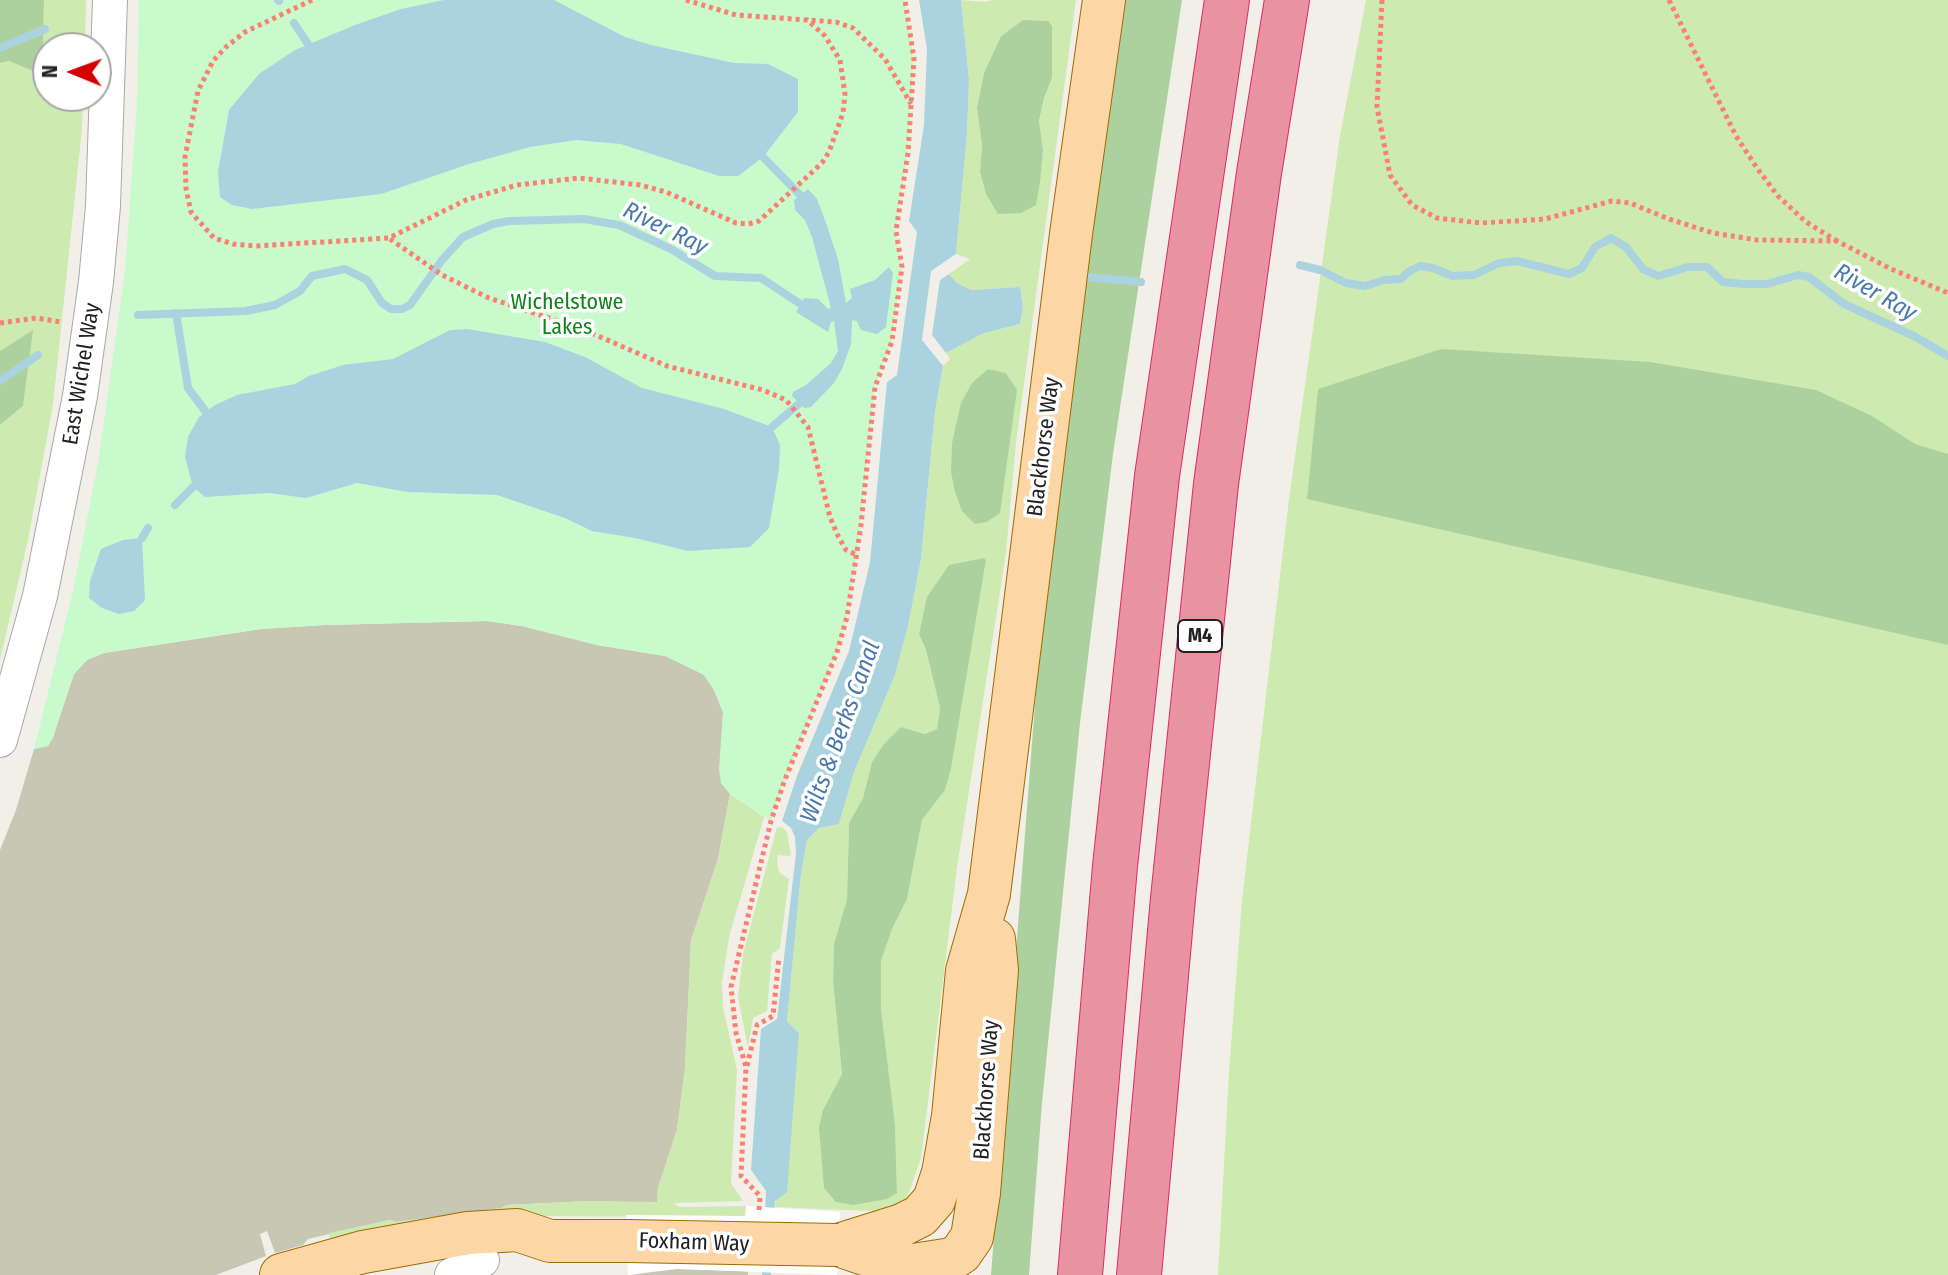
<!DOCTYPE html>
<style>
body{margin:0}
#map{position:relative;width:1948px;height:1275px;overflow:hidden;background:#f2efe9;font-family:"Fira Sans Condensed",sans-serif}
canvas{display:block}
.north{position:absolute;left:32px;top:32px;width:80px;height:80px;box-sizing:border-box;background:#fff;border:2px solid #a7a7a7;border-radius:50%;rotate:271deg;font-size:22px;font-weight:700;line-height:32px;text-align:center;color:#222}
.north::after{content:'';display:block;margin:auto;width:28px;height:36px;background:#d40000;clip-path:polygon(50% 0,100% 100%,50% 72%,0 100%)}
</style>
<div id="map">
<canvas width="1948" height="1275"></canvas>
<div class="north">N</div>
</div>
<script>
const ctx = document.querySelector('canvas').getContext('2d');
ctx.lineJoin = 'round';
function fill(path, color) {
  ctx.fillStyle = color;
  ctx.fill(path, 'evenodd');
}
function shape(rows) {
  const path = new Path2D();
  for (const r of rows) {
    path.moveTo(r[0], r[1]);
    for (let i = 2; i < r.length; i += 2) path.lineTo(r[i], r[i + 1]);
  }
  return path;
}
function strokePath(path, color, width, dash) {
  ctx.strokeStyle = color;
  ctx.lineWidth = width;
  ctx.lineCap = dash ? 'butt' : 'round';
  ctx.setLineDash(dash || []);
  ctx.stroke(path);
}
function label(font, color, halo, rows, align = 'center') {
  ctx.font = font + ' "Fira Sans Condensed",sans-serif';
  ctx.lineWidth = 7;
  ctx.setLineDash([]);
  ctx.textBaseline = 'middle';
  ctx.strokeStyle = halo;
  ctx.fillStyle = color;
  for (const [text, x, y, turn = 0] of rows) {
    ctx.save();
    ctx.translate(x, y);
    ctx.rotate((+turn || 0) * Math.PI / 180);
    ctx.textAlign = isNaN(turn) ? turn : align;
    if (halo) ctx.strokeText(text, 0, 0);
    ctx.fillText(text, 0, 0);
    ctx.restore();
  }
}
fill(shape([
 [487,621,522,626,597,645,665,656,686,662,704,675,714,690,723,712,721,783,730,794,718,859,691,941,685,1069,677,1130,658,1188,657,1203,590,1201,507,1205,502,1208,396,1222,390,1220,308,1239,303,1245,275,1253,267,1231,260,1234,266,1256,216,1275,0,1275,0,850,16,810,34,749,48,746,74,674,87,660,104,653,261,629,324,625],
 [677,1269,748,1271,748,1275,632,1275,649,1271]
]), '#c7c7b4');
fill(shape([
 [44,0,86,0,85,48,48,48,48,96,83,96,82,129,53,405,28,540,0,660,0,425,23,406,32,331,0,351,0,63,9,61,41,75],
 [961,0,985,2,992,0,1076,0,1016,443,1006,553,957,868,921,1158,907,1198,891,1212,775,1207,799,1033,787,1021,801,874,807,840,819,828,839,824,854,772,895,675,908,626,921,559,935,411,943,366,950,359,946,353,984,333,1020,324,1023,307,1020,287,971,290,957,283,949,274,970,259,956,254,967,134,969,80],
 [1023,20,1052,26,1052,78,1044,98,1039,122,1043,150,1036,205,986,194,980,172,982,145,977,108,984,73,1001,36],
 [984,558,986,560,951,769,945,790,922,820,907,899,892,929,881,961,881,1009,895,1124,897,1192,887,1199,823,1110,842,1074,833,981,834,944,847,899,849,823,863,798,872,762,901,727,925,734,937,729,940,708,926,650,919,634],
 [1366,0,1948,0,1948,1275,1218,1275,1229,1072,1242,900,1289,499,1340,136],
 [730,794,764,817,729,937,722,983,723,1007,737,1070,731,1183,743,1201,674,1203,679,1207,746,1206,746,1217,520,1216,331,1246,329,1233,390,1220,396,1222,502,1208,507,1205,590,1201,657,1202,658,1188,677,1130,685,1069,691,941,718,859],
 [777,827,783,828,787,832,791,856,778,855,777,859,779,872,789,879,780,948,772,954,767,1011,753,1018,748,1048,738,997,743,954]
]), '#cdebb0');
fill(shape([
 [0,0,44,0,42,75,9,61,0,63],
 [1126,0,1182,0,1113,454,1080,723,1042,1103,1029,1275,991,1275,1036,691,1093,221],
 [1023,20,1048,21,1052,26,1052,78,1044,98,1039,121,1043,150,1040,182,1036,205,1021,213,998,214,986,194,980,172,982,145,977,108,984,73,1001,36],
 [33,330,23,406,0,425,0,351],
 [1441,349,1650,362,1816,390,1872,416,1915,444,1948,454,1948,645,1307,499,1318,389],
 [988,369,1006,373,1017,390,1000,513,987,522,975,524,962,511,955,492,951,472,952,443,961,403,972,383],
 [984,558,986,560,951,769,945,790,922,820,907,899,892,929,881,961,881,1009,895,1124,897,1193,887,1199,853,1205,836,1202,824,1188,819,1127,823,1110,842,1074,833,981,834,944,847,899,849,823,863,798,872,762,884,744,901,727,925,734,937,729,940,708,926,650,919,634,927,597,949,565]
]), '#add19e');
fill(shape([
 [139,0,905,0,914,59,908,153,896,231,902,267,892,341,875,387,857,555,847,617,837,652,784,782,771,821,730,794,721,783,719,769,723,712,714,690,704,675,665,656,597,645,522,626,487,621,324,625,261,629,104,653,87,660,74,674,53,738,48,746,34,749,72,595,98,463,125,271,137,103]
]), '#c8facc');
fill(shape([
 [444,0,554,0,625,37,651,45,734,63,768,64,798,79,798,112,763,157,738,176,719,176,621,144,576,140,530,147,469,164,381,194,252,209,232,205,220,197,218,172,229,110,259,74,295,50,355,25,401,9],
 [919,0,961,0,969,80,967,134,956,254,931,271,922,340,943,366,935,411,921,559,908,626,895,675,854,772,839,824,819,828,807,840,801,874,787,1021,799,1033,787,1192,775,1201,771,1275,762,1275,766,1191,751,1170,761,1029,777,1019,796,853,795,837,791,828,782,821,797,776,849,651,870,562,887,382,897,375,917,232,909,221,924,125,927,49],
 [808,189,817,199,826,223,838,259,846,303,852,298,850,289,875,280,889,267,893,273,886,327,877,334,861,330,857,321,852,320,851,344,842,369,834,383,811,407,804,408,792,396,793,392,806,385,831,363,838,351,834,321,831,322,828,332,796,312,804,298,818,299,828,309,831,308,812,237,805,220,795,210,794,200],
 [949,274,957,283,971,290,1020,287,1023,307,1020,324,984,333,946,353,932,335,940,280],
 [467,329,545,342,585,357,642,388,724,409,772,427,780,445,779,469,769,528,750,547,688,551,635,538,592,531,565,518,497,495,408,492,357,483,306,498,270,493,205,497,193,487,185,457,188,437,199,417,215,405,237,395,295,384,309,376,343,365,393,359,450,330],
 [142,538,145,600,134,611,119,614,102,608,89,598,90,581,101,549,123,540]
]), '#aad3df');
fill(shape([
 [746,1206,840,1212,837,1275,677,1269,628,1275,626,1215,745,1216]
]), '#fff');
strokePath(shape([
 [278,0,279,1],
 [294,23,308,44],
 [0,48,45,29],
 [763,157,807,202],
 [1300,265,1320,270,1346,283,1365,286,1384,280,1401,279,1408,272,1420,266,1433,268,1452,276,1474,275,1499,263,1517,261,1569,274,1582,268,1595,247,1611,238,1626,247,1643,269,1658,276,1688,267,1707,267,1723,282,1743,284,1767,284,1798,275,1809,277,1844,304,1914,336,1948,356],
 [1088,277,1141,282],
 [176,313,188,388,206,412],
 [138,315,246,311,275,305,300,291,312,276,345,269,367,280,382,303,391,309,402,309,410,305,442,260,463,237,493,224,509,221,584,219,619,225,671,249,715,276,761,278,808,309],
 [0,381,38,355],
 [772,427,808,396],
 [175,505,193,487],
 [142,538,148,528]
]), '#aad3df', 8);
const minor = shape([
 [0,740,40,596,80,396,96,282,103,206,110,0],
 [452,1275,482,1260]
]);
const major = shape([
 [838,1245,902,1225,920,1216,934,1200,943,1173,953,1116,967,971,989,894,1071,234,1104,0],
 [838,1245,882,1260,913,1265,952,1259,961,1253,972,1237,979,1193,997,970,994,939],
 [281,1275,363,1252,468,1233,517,1230,550,1241,627,1241]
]);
const highway = shape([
 [1080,1275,1115,866,1157,476,1227,0],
 [1139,1275,1173,898,1216,484,1259,173,1287,0]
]);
strokePath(minor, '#a9a9a9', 36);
strokePath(major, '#a06b00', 44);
strokePath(highway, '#dc2a67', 46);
strokePath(shape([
 [312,0,245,32,226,47,213,61,198,91,185,157,186,189,191,212,214,238,233,244,256,246,389,238,466,200,517,185,579,178,640,185,666,192,736,223,748,224,759,221,822,163,829,152,843,113,845,94,840,60,825,36,806,19],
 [686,0,736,15,836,22,853,28,885,59,911,104],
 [1382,0,1377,107,1390,175,1412,205,1437,218,1481,223,1545,219,1612,201,1630,203,1669,219,1713,233,1757,240,1837,241,1891,269,1948,293],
 [1669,0,1736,136,1757,168,1778,196,1806,222,1837,241],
 [390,239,442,275,489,298,582,329,667,366,763,390,786,400,808,427,830,517,838,536,846,550,857,555],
 [0,323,36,318,61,322],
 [747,1066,757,1025,773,1016,779,957],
 [759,1210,760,1196,741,1176,746,1067,736,1033,731,987,771,821,784,782,837,652,847,617,861,525,875,387,892,341,902,267,896,231,908,153,914,59,905,0]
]), '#fa8072', 5, [4, 4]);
strokePath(minor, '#fff', 34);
strokePath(major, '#fcd6a4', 42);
strokePath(highway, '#e892a2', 44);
const majorBridge = shape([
 [627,1241,838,1245]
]);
strokePath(majorBridge, '#a06b00', 44, []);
strokePath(majorBridge, '#fcd6a4', 42);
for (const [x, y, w] of [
 [1200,636,44]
]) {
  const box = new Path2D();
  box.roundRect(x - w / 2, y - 16, w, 32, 6);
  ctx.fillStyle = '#fff';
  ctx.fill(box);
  strokePath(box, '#222', 2);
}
label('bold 20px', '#222', null, [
 ["M4",1200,636]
]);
label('22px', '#0c8416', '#fff', [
 ["Wichelstowe",567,303],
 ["Lakes",567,328]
]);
label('22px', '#222', '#fff', [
 ["East Wichel Way",82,374,-81],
 ["Blackhorse Way",1044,447,-83],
 ["Blackhorse Way",987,1090,-86],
 ["Foxham Way",694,1243,2]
]);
label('italic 24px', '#4a7aab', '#fff', [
 ["River Ray",665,229,26],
 ["River Ray",1875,293,30],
 ["Wilts & Berks Canal",841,732,-70]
]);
</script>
